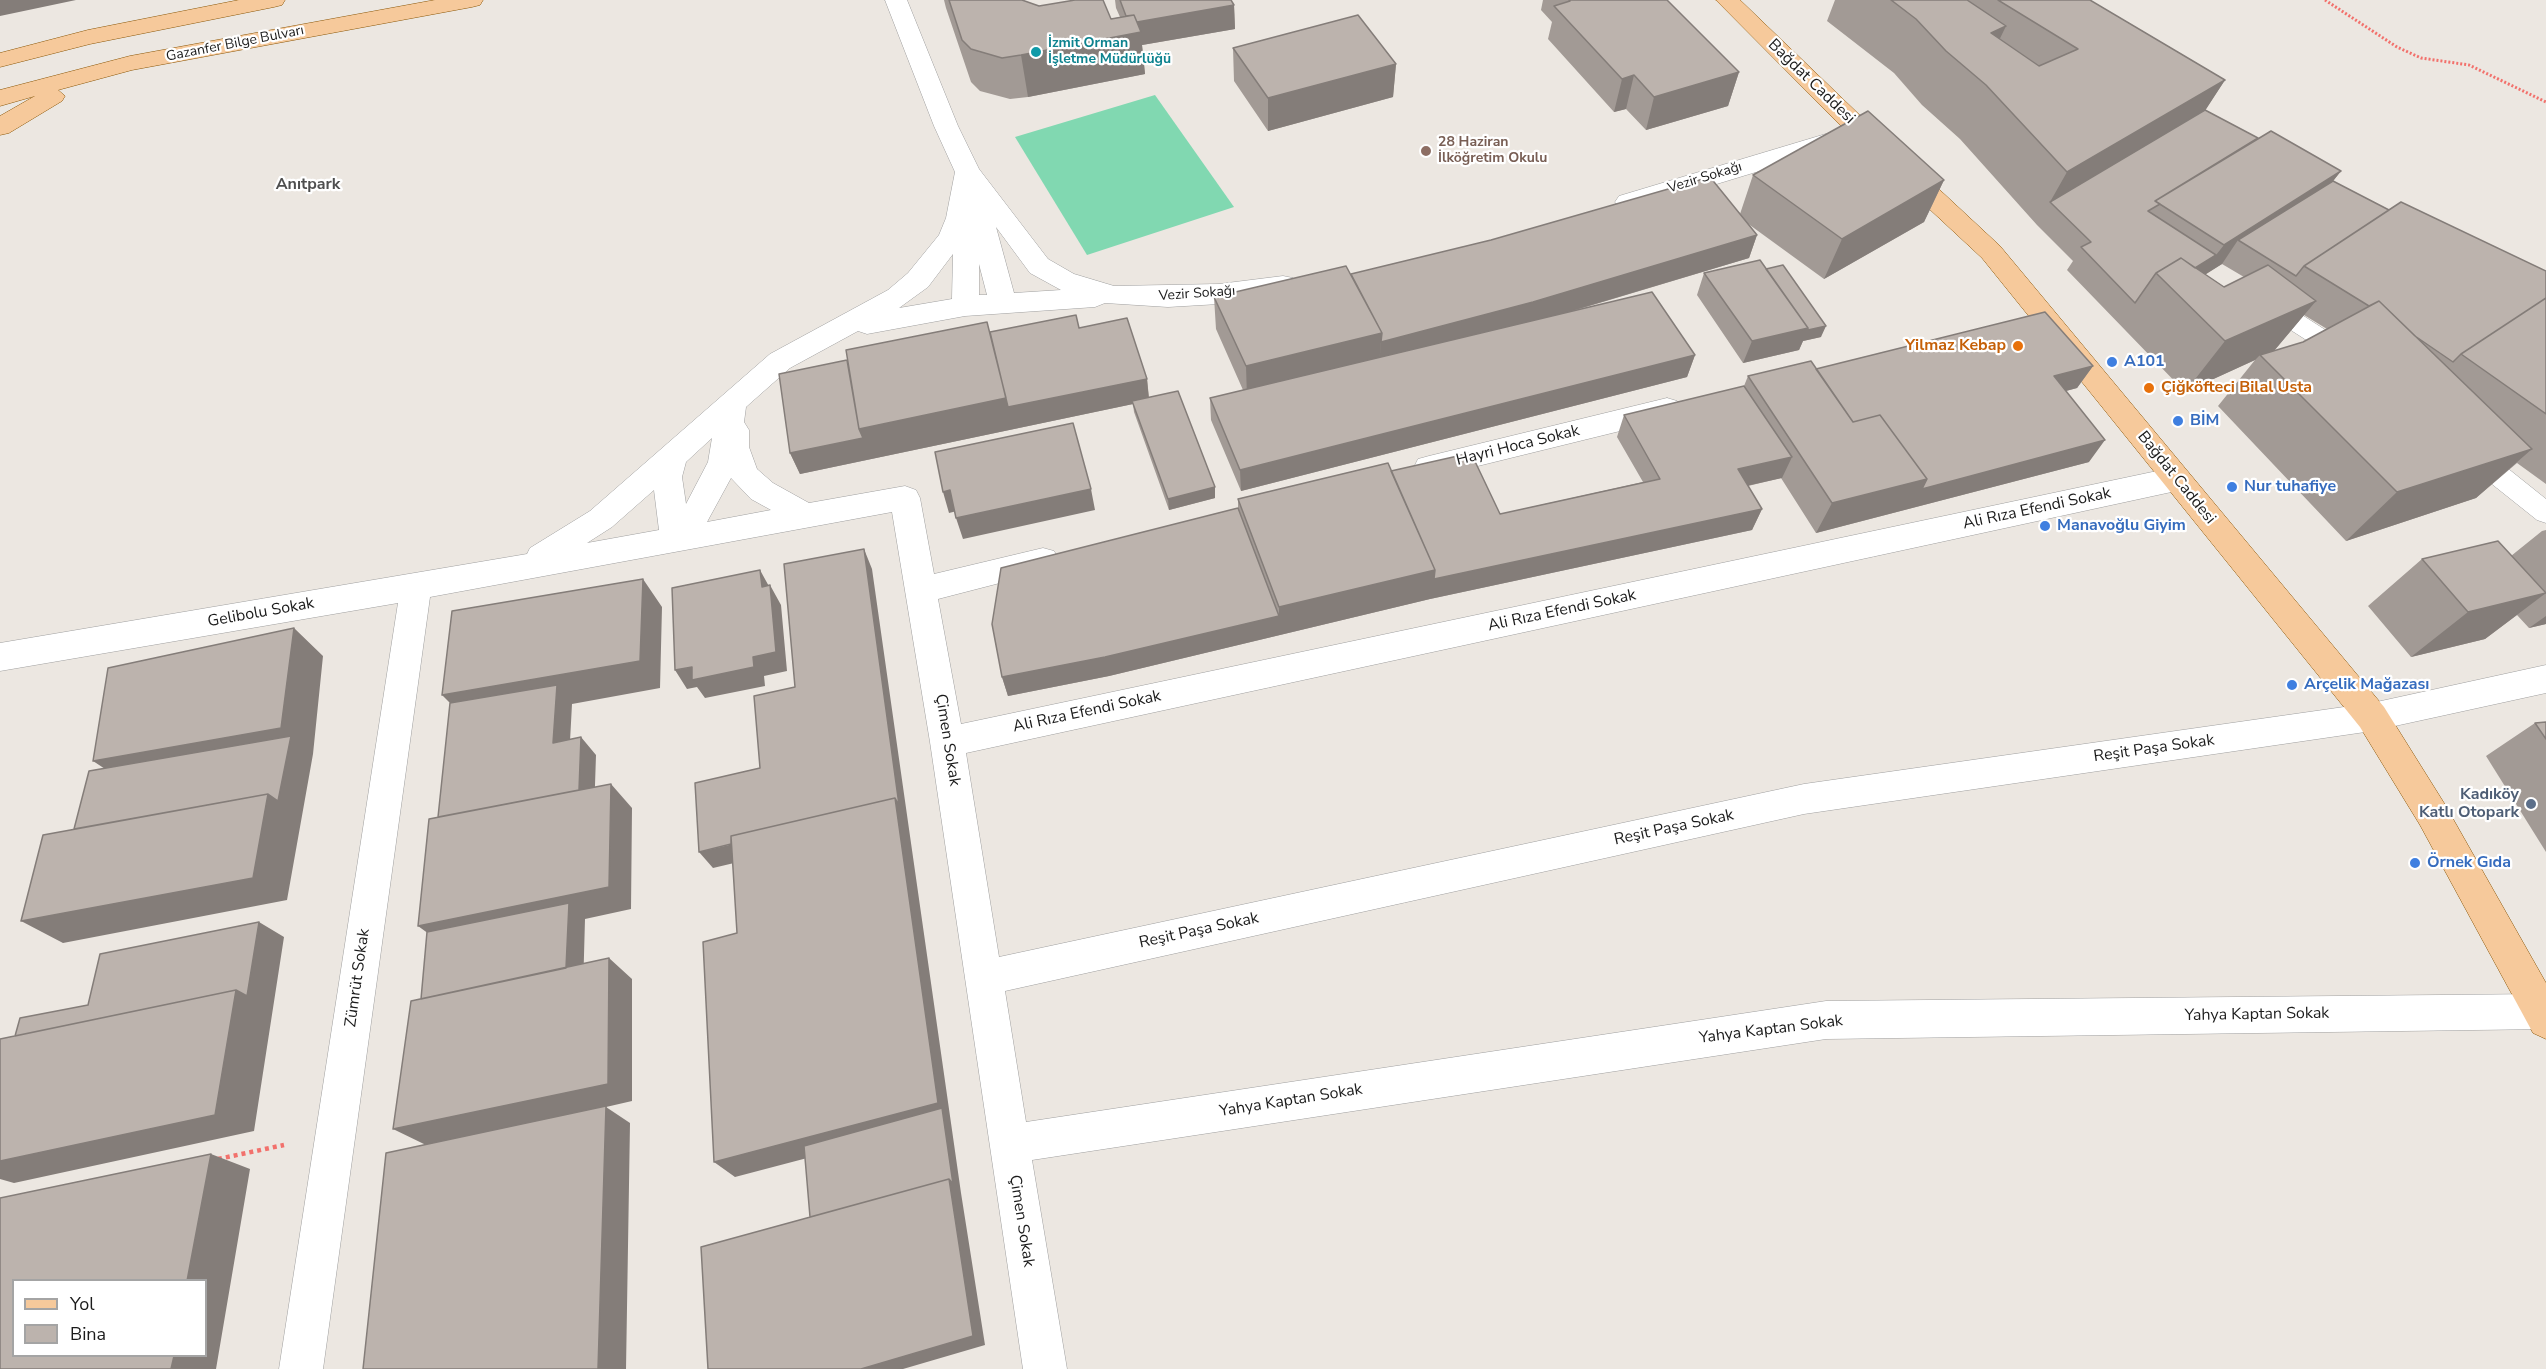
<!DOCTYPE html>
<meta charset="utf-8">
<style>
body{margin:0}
#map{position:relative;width:2546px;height:1369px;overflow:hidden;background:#ece7e1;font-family:"Nunito Sans",sans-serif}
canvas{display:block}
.legend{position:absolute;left:12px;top:1279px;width:195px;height:78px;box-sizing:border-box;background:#fff;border:2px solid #a4a4a4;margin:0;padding:8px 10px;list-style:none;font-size:18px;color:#1b1b1b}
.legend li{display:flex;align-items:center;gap:12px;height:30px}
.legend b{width:30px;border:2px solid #a4a4a4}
</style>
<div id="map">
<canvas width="2546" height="1369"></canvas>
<ul class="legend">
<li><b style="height:8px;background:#f6c99b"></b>Yol</li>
<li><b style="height:16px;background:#bcb3ad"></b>Bina</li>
</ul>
</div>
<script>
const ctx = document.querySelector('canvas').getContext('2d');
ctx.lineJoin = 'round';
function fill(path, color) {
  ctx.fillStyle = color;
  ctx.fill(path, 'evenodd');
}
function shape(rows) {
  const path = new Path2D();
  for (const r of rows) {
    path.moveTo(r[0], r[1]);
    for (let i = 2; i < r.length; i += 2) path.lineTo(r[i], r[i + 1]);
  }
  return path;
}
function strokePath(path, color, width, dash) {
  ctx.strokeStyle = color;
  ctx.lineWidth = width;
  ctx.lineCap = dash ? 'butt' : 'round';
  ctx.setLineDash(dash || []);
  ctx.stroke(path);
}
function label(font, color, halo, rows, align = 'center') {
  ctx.font = font + ' "Nunito Sans",sans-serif';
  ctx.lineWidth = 4.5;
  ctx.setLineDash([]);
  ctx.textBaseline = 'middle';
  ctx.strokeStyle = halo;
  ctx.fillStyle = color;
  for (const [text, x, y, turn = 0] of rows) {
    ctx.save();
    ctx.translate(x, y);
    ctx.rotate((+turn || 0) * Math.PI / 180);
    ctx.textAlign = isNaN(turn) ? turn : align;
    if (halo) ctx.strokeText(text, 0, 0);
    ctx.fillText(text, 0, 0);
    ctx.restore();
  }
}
fill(shape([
 [1155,95,1234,207,1087,255,1015,137]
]), '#81d8b1');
const lane = shape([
 [2266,295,2274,297,2355,349,2358,355,2355,361,2347,363,2339,361,2258,309,2255,303,2258,297,2266,295],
 [2472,445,2481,447,2546,499,2546,523,2537,520,2463,461,2460,454,2463,447,2472,445]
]);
const street = shape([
 [885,0,907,0,958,126,979,169,1048,259,1074,274,1114,286,1219,284,1283,276,1293,278,1297,285,1293,292,1283,294,1219,304,1168,307,1105,303,1095,307,965,316,867,334,858,331,790,368,746,407,744,422,749,430,749,447,757,469,773,483,809,503,905,486,916,490,920,498,934,574,1043,548,1054,551,1059,560,1054,569,938,599,961,724,2176,467,2187,471,2191,479,2187,487,2176,491,966,753,999,957,1804,784,2372,703,2546,665,2546,693,2372,731,1804,814,1005,991,1026,1122,1826,1001,2542,994,2546,995,2546,1029,1826,1039,1032,1160,1067,1369,1023,1369,930,742,892,512,430,597,323,1369,279,1369,398,603,0,671,0,643,527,554,530,548,590,511,770,354,888,290,908,273,939,235,946,218,955,172,934,126,885,0],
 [996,227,1030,273,1061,290,1014,293,996,227],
 [953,254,952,299,899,308,928,287,953,254],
 [979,264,987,295,979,295,979,264],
 [712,438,708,462,686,504,682,477,686,462,712,438],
 [731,478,751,499,771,510,707,522,731,478],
 [654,490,659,530,587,543,612,527,654,490],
 [1839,130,1848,132,1851,138,1848,144,1628,211,1619,208,1615,202,1619,196,1839,130],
 [1667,398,1677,401,1681,409,1677,417,1429,478,1418,475,1414,467,1418,459,1429,456,1667,398]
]);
const primary = shape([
 [239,0,285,0,282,5,274,7,90,44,0,67,0,53,88,30,239,0],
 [435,0,483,0,480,5,472,7,132,70,58,90,65,96,62,101,9,133,0,135,0,116,35,96,0,106,0,90,130,56,435,0],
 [1716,0,1740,0,1870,125,2000,246,2384,707,2444,803,2546,983,2546,1039,2533,1033,2420,825,2360,727,1982,258,1852,137,1716,0]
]);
strokePath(lane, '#9f9f9f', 1);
strokePath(street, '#9f9f9f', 1);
strokePath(primary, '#8a5607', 1);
strokePath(shape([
 [2325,0,2397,47,2421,58,2469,65,2546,102]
]), '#f2716c', 3, [2, 2]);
strokePath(shape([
 [218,1159,284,1145]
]), '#f2716c', 4.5, [4, 4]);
fill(lane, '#fff');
fill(street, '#fff');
fill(primary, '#f6c99b');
fill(shape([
 [944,0,1022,0,1039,6,1111,19,1120,17,1116,8,1115,0,1231,0,1234,5,1235,29,1142,45,1145,74,1028,97,1010,99,980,91,971,82,946,8],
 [1543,0,1667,0,1739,72,1728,106,1646,130,1626,109,1614,112,1548,39,1552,22,1541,10],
 [1835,0,2090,0,2225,80,2205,110,2258,138,2341,171,2333,181,2389,210,2546,271,2546,484,2517,463,2476,498,2346,541,2218,406,2255,360,2185,392,2067,270,2073,261,2037,225,1960,139,1922,105,1894,73,1827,21],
 [2222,264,2244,277,2224,287,2205,274],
 [2304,315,2327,329,2303,342,2274,351],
 [1233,48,1396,64,1393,97,1268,131,1234,81],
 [1753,175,1944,180,1924,222,1824,279,1747,223,1757,235,1749,258,1563,314,1695,355,1687,377,1241,491,1211,420,1210,398,1243,390,1216,329,1214,297,1351,274,1740,214],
 [1766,269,1821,337,1803,341,1799,350,1743,363,1697,295,1704,273],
 [1079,328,1147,379,1149,397,1215,487,1215,498,1169,510,1134,412,1133,404,800,474,790,453,990,332],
 [2093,366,2077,388,2066,391,2089,462,1816,533,1781,478,1748,486,1762,509,1752,530,1430,599,1109,676,1008,696,1002,677,1238,508,1238,499,1391,471,1500,514,1643,482,1617,437,1624,415,1744,386,1748,376,1816,369],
 [2546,530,2546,624,2529,628,2517,615,2485,639,2411,657,2368,606,2422,559,2511,556,2542,531],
 [2546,722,2546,852,2486,756,2535,723]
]), '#a29a95');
fill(shape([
 [0,0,76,0,0,16],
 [1234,5,1235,29,1142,45,1145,74,1028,97,1021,55,1129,23],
 [2006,26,1980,80,1991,33],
 [1396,64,1393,97,1268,131,1268,98],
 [1739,72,1728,106,1646,130,1654,97],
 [1634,75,1626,109,1614,112,1622,79],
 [2225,80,2190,134,2050,202,2067,172],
 [2341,171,2315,204,2238,240,2222,264,2200,278,2167,284,2216,255,2224,245],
 [1944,180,1924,222,1824,279,1842,239],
 [1757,235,1749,258,1528,324,1379,364,1381,342],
 [2316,301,2273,352,2260,355,2255,360,2185,392,2225,341],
 [1826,326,1821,337,1803,341,1799,350,1743,363,1752,341,1808,328],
 [1382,333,1379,364,1247,398,1246,366],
 [1695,355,1687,377,1241,491,1240,470],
 [2093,366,2077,388,2039,398,2054,376],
 [1147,379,1149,401,1132,401,1133,404,800,474,790,453,859,429,1006,398],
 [2105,440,2089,462,1816,533,1832,503,1927,479],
 [2532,449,2476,498,2346,541,2397,492],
 [1792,457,1782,478,1728,490,1738,469],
 [1215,487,1215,498,1169,510,1168,499],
 [1091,489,1095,510,963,539,956,518],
 [950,490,957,511,949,513,943,492],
 [1762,509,1752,530,1430,599,1109,676,1008,696,1002,677,1279,616,1279,607,1435,570],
 [864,549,872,569,908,822,961,1193,985,1345,903,1369,861,1369,823,1232,944,1122,735,1177,714,1162,899,824,713,868,699,852,896,806],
 [760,570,771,590,770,585,781,605,787,671,764,676,765,686,705,698,697,687,687,689,675,670,753,657,762,587],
 [643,579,662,607,660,688,572,704,569,760,468,721,442,695],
 [2546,593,2485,639,2411,657,2468,612],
 [2546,616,2546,624,2529,628],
 [294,628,323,656,313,754,287,900,63,943,21,921,268,794,286,759,131,786,93,761],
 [581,737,596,755,594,815,456,843],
 [611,784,632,808,631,909,585,919,583,991,447,947,418,926],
 [259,922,284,937,254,1131,14,1183,0,1179,0,1161,236,990],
 [609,958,632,979,632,1101,606,1107,630,1123,626,1369,598,1369,426,1145,393,1129],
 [211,1154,250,1169,216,1369,171,1369,174,1356,206,1356,206,1281,187,1281]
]), '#847d79');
const building = shape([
 [949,0,1022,0,1039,6,1075,0,1103,0,1111,19,1134,15,1141,32,1021,55,1002,58,971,49,962,40,949,0],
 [1120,0,1231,0,1234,5,1137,22,1134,15,1126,16,1120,0],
 [1569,0,1667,0,1739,72,1654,97,1634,75,1622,79,1554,6,1570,1,1569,0],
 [1891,0,1967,0,2006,26,1991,33,2039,66,2078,49,1998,0,2090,0,2225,80,2067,172,1986,85,1946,51,1916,19,1891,0],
 [1358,15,1396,64,1268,98,1233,48,1358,15],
 [2205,110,2258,138,2155,201,2160,204,2148,211,2216,255,2195,268,2181,258,2156,273,2135,303,2081,247,2091,242,2050,202,2205,110],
 [1868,111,1944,180,1842,239,1753,175,1868,111],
 [2271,131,2341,171,2224,245,2155,201,2271,131],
 [1710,177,1757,235,1533,302,1381,342,1382,333,1351,274,1491,240,1710,177],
 [2333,181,2389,210,2304,266,2296,276,2238,240,2333,181],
 [2401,202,2546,271,2546,298,2461,354,2453,362,2415,336,2379,301,2369,306,2304,266,2401,202],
 [2181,258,2224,287,2268,265,2316,301,2225,341,2156,273,2181,258],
 [1760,260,1808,328,1752,341,1704,273,1760,260],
 [1783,265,1826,326,1808,330,1808,328,1766,269,1783,265],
 [1346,266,1382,333,1246,366,1214,297,1346,266],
 [1652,292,1695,355,1240,470,1210,398,1652,292],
 [2546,298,2546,414,2461,354,2546,298],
 [2379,301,2532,449,2397,492,2260,355,2303,342,2379,301],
 [2045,312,2093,366,2054,376,2105,440,1922,489,1927,479,1880,415,1853,422,1816,369,2045,312],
 [1076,315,1079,328,1127,318,1147,379,1008,407,990,332,1076,315],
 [987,322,1006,398,859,429,846,350,987,322],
 [847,360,859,429,863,438,790,453,779,374,847,360],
 [1811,361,1853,422,1880,415,1927,479,1832,503,1748,376,1811,361],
 [1744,386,1792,457,1738,469,1762,509,1434,579,1435,570,1391,471,1471,453,1500,514,1660,479,1624,415,1744,386],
 [1178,391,1215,487,1168,499,1132,401,1178,391],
 [1073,423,1091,489,956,518,950,490,943,492,935,452,1073,423],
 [1388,463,1435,570,1279,607,1238,499,1388,463],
 [1238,508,1279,616,1105,657,1002,677,992,624,1001,568,1238,508],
 [2498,541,2546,593,2468,612,2422,559,2498,541],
 [864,549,899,805,895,798,731,836,731,844,699,852,695,783,760,768,754,696,795,687,784,564,864,549],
 [760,570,762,587,770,585,776,652,753,657,754,667,692,680,692,667,675,670,672,588,760,570],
 [643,579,640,661,442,695,452,611,643,579],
 [294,628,281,728,93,761,108,668,294,628],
 [557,685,553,743,581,737,579,790,438,817,450,703,557,685],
 [2546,722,2546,739,2535,723,2546,722],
 [291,736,278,801,268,794,74,829,89,771,291,736],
 [611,784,609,887,418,926,429,819,611,784],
 [268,794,253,878,21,921,43,835,268,794],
 [895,798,938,1103,714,1162,703,942,737,933,731,836,895,798],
 [569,903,566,968,421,999,427,932,569,903],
 [259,922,247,996,236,990,15,1036,20,1018,88,1005,100,954,259,922],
 [609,958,608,1084,393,1129,411,1001,609,958],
 [236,990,215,1115,0,1161,0,1039,236,990],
 [606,1106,598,1369,363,1369,386,1153,606,1106],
 [942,1108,953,1184,949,1179,810,1217,804,1146,942,1108],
 [211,1154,187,1281,14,1281,14,1356,174,1356,171,1369,0,1369,0,1198,211,1154],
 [949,1179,973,1336,861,1369,708,1369,701,1247,949,1179]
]);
fill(building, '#bcb3ad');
strokePath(building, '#847d79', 1.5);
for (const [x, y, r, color] of [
 [1036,52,6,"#0f9aa8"],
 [1426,151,6,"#8d6e63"],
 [2018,346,6,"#e8710a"],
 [2112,362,6,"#3f7fe0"],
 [2149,388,6,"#e8710a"],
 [2178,421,6,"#3f7fe0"],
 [2232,487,6,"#3f7fe0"],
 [2045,526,6,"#3f7fe0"],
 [2292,685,6,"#3f7fe0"],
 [2531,804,6,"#5c6f8a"],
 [2415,863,6,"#3f7fe0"]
]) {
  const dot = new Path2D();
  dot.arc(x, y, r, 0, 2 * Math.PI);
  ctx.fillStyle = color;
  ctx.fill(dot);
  strokePath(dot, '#fff', 2);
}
label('14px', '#1b1b1b', '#fff', [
 ["Gazanfer Bilge Bulvarı",235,44,-11],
 ["Vezir Sokağı",1705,178,-17],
 ["Vezir Sokağı",1197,294,-4]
]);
label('bold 14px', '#0d838f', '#fff', [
 ["İzmit Orman",1048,44],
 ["İşletme Müdürlüğü",1048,60]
], 'left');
label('bold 14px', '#785e54', '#fff', [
 ["28 Haziran",1438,143],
 ["İlköğretim Okulu",1438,159]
], 'left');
label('16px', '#1b1b1b', '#fff', [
 ["Bağdat Caddesi",1811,82,44],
 ["Hayri Hoca Sokak",1518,446,-14],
 ["Bağdat Caddesi",2176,478,51],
 ["Ali Rıza Efendi Sokak",2037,509,-12],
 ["Ali Rıza Efendi Sokak",1562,611,-12],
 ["Gelibolu Sokak",261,613,-10],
 ["Ali Rıza Efendi Sokak",1087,712,-12],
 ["Çimen Sokak",947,740,81],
 ["Reşit Paşa Sokak",2154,749,-8],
 ["Reşit Paşa Sokak",1674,828,-12],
 ["Reşit Paşa Sokak",1199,931,-12],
 ["Zümrüt Sokak",358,978,-82],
 ["Yahya Kaptan Sokak",2257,1015,-1],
 ["Yahya Kaptan Sokak",1771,1030,-7],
 ["Yahya Kaptan Sokak",1291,1101,-9],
 ["Çimen Sokak",1021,1221,81]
]);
label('bold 16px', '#4e4e4e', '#fff', [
 ["Anıtpark",308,185]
]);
label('bold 16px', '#c56008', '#fff', [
 ["Yilmaz Kebap",2006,346],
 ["Çiğköfteci Bilal Usta",2161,388,"left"]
], 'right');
label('bold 16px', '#366cbe', '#fff', [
 ["A101",2124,362],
 ["BİM",2190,421],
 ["Nur tuhafiye",2244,487],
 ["Manavoğlu Giyim",2057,526],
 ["Arçelik Mağazası",2304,685],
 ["Örnek Gıda",2427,863]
], 'left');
label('bold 16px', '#4e5e75', '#fff', [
 ["Kadıköy",2519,795],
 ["Katlı Otopark",2519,813]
], 'right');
</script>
